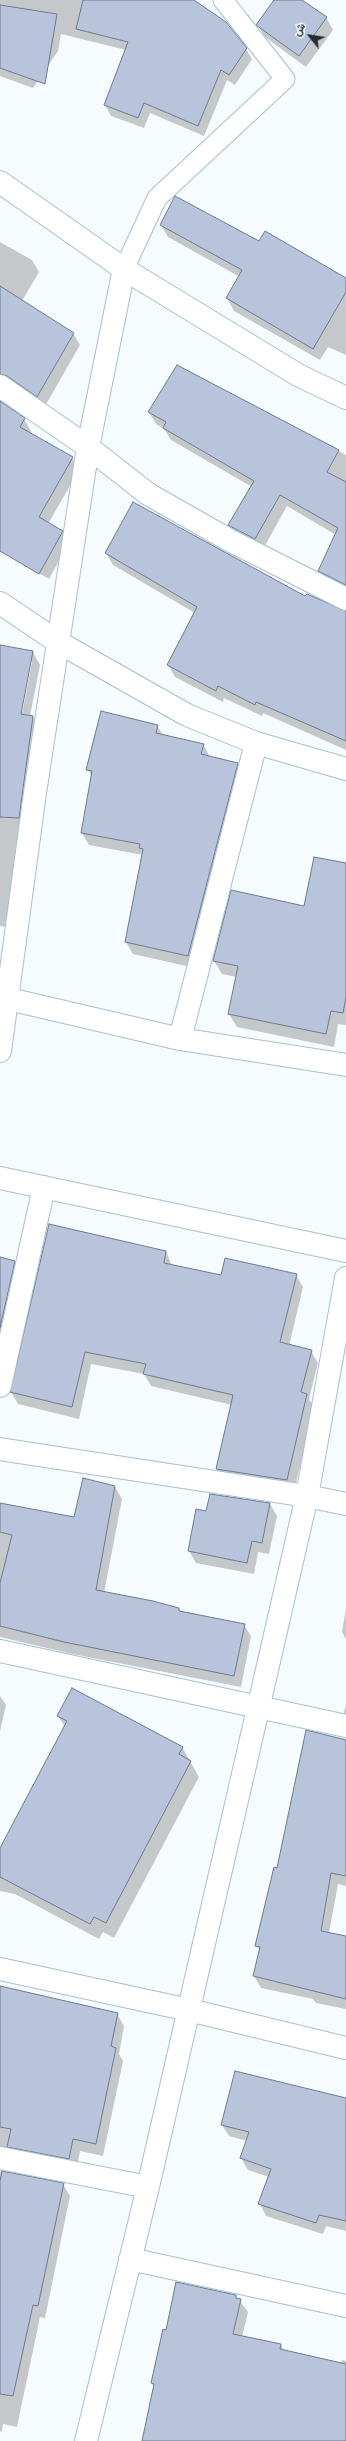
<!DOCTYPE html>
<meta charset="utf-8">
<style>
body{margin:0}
#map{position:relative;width:346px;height:2441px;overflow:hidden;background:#f6fbfe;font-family:Overpass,Vazirmatn,sans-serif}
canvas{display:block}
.north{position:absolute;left:290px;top:16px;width:40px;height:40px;-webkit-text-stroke:3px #f6fbfe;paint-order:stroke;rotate:300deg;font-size:11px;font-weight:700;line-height:16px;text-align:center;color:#232c32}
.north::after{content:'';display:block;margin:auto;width:14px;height:18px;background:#232c32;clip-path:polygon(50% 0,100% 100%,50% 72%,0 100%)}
</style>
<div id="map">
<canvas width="346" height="2441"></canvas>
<div class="north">ش</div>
</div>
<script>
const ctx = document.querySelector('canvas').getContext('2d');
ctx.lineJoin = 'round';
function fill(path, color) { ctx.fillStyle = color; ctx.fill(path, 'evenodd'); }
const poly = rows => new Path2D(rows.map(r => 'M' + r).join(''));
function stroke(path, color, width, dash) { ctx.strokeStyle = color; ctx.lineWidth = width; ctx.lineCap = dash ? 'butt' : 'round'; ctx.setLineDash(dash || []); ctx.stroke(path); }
fill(poly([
 [0,0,192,0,246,49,252,59,235,85,227,80,204,136,150,113,144,128,111,116,105,105,126,50,61,34,58,51,33,88,0,76],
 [275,0,301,0,326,17,333,30,306,67,265,37,258,25],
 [161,225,260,242,346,279,346,355,328,347,320,360,234,311,227,298,240,277,168,237],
 [0,242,32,260,39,272,22,301,73,333,80,345,44,408,0,388],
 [178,366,346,455,346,593,326,583,319,571,336,535,287,506,262,551,237,537,229,525,252,487,171,440,164,429,156,424,149,412],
 [0,402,24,419,31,431,29,434,72,458,79,470,48,524,62,531,69,543,49,579,0,551],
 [106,553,306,597,346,612,346,750,263,713,262,716,224,698,223,702,175,677,168,665,195,613,113,565],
 [0,646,33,652,40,665,30,716,33,717,40,729,12,928,0,926],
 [30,662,32,662,21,719,19,719],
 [157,726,163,735,203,744,210,757,237,764,244,776,195,968,133,954,126,942,143,855,89,845,82,833,92,777,88,769],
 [346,864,346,1025,338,1024,334,1047,237,1027,229,1014,237,977,222,974,214,961,304,907],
 [166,1251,172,1266,222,1277,296,1275,303,1287,289,1346,311,1351,318,1363,309,1399,314,1407,294,1492,224,1481,217,1469,232,1405,151,1386,144,1374,91,1364,79,1419,18,1404,11,1392],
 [0,1258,14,1261,21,1273,0,1372],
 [115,1487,122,1499,104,1593,244,1625,251,1636,241,1687,72,1654,0,1637,0,1504,75,1518],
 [211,1495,270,1504,277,1516,269,1554,258,1552,254,1574,196,1563,189,1551,197,1510,206,1512],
 [346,1609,346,1639,342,1632],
 [0,1696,6,1705,0,1731],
 [346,1705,346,1716,344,1712],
 [58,1716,182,1747,199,1777,114,1938,103,1932,99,1939,15,1894,0,1891,0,1850,65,1727],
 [307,1732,346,1739,346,1886,338,1884,329,1933,346,1937,346,2009,316,2003,313,1999,261,1988,254,1976,260,1952,257,1946,278,1869],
 [0,1987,117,2014,124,2026,119,2054,123,2061,103,2156,80,2151,76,2171,0,2161],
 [346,2101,346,2231,326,2226,323,2234,266,2216,260,2204,269,2177,248,2170,241,2158,247,2141,229,2136,222,2125],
 [0,2172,63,2184,70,2196,45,2318,40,2317,17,2427,3,2424,2,2432,0,2431],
 [236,2296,248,2312,242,2337,281,2345,284,2351,341,2364,342,2360,346,2361,346,2441,143,2441,154,2388,152,2383,167,2331]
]), '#0003');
const building = poly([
 [83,0,194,0,226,22,247,48,229,75,221,70,198,126,144,103,138,118,104,105,128,42,76,29,83,0],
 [274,0,302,0,327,17,299,56,256,25,274,0],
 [0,5,57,14,45,84,0,68,0,5],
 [175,196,259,241,265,231,346,278,346,292,313,349,226,298,242,270,160,225,175,196],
 [0,286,74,333,37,397,7,376,0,374,0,286],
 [177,365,339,450,327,472,346,482,346,585,318,571,338,528,280,495,255,539,228,525,254,481,163,428,166,422,148,412,177,365],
 [0,401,25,418,20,427,73,457,39,517,63,531,39,574,0,551,0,401],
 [133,502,305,596,307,594,346,611,346,741,256,702,255,705,218,686,216,691,167,665,197,607,105,553,133,502],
 [0,645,33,651,21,714,33,716,19,818,0,817,0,645],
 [101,711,158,725,156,733,204,744,201,754,238,763,188,956,125,942,143,849,139,848,140,844,81,833,92,771,86,770,101,711],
 [314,857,346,863,346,997,343,1013,331,1011,326,1034,228,1014,238,966,213,961,231,890,304,906,314,857],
 [49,1224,166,1251,164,1263,221,1275,225,1258,297,1274,280,1342,312,1350,301,1392,307,1394,287,1480,216,1469,233,1395,143,1374,146,1364,85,1352,72,1407,10,1392,49,1224],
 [0,1257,15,1261,0,1328,0,1257],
 [83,1478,115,1486,96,1590,153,1601,179,1608,179,1611,245,1624,234,1676,64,1642,0,1626,0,1583,12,1535,0,1532,0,1503,74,1517,83,1478],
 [210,1494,270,1503,262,1543,252,1541,247,1563,188,1551,196,1509,206,1511,210,1494],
 [72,1688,183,1747,179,1754,191,1761,106,1923,94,1917,90,1924,0,1877,0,1848,67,1721,57,1716,72,1688],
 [306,1730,346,1740,346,1876,331,1873,321,1931,346,1936,346,1999,253,1976,260,1947,255,1946,274,1867,277,1868,306,1730],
 [0,1986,118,2013,111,2046,116,2048,96,2144,73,2139,69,2159,7,2147,11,2129,0,2127,0,1986],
 [235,2071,346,2098,346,2221,319,2215,316,2223,258,2204,271,2169,240,2158,249,2132,221,2125,235,2071],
 [2,2171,64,2183,38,2306,33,2305,13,2396,0,2394,0,2181,2,2171],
 [176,2282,236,2295,236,2298,241,2299,233,2334,281,2344,280,2349,346,2364,346,2441,142,2441,154,2384,151,2383,163,2329,166,2330,176,2282]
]);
fill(building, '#b8c4db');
stroke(building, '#6f7a8f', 1);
const lane = poly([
 [124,269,157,198,285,79,223,0]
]);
const street = poly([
 [0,182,124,269,298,375,346,398],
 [0,386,88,447,148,494,229,540,346,599],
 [0,603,58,642,187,715,256,743,346,769],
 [0,997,180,1039,346,1065],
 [180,1039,256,743],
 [0,1051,35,793,88,447,124,269],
 [0,1178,346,1251],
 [0,1386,44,1187],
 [0,1449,307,1496,346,1504],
 [0,1651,346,1726],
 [0,1969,189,2010,346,2048],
 [0,2158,148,2187],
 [130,2259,346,2306],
 [86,2441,148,2187,307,1496,346,1278]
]);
stroke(lane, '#a7bfcf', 21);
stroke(street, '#a7bfcf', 24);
stroke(lane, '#fff', 19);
stroke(street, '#fff', 22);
</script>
